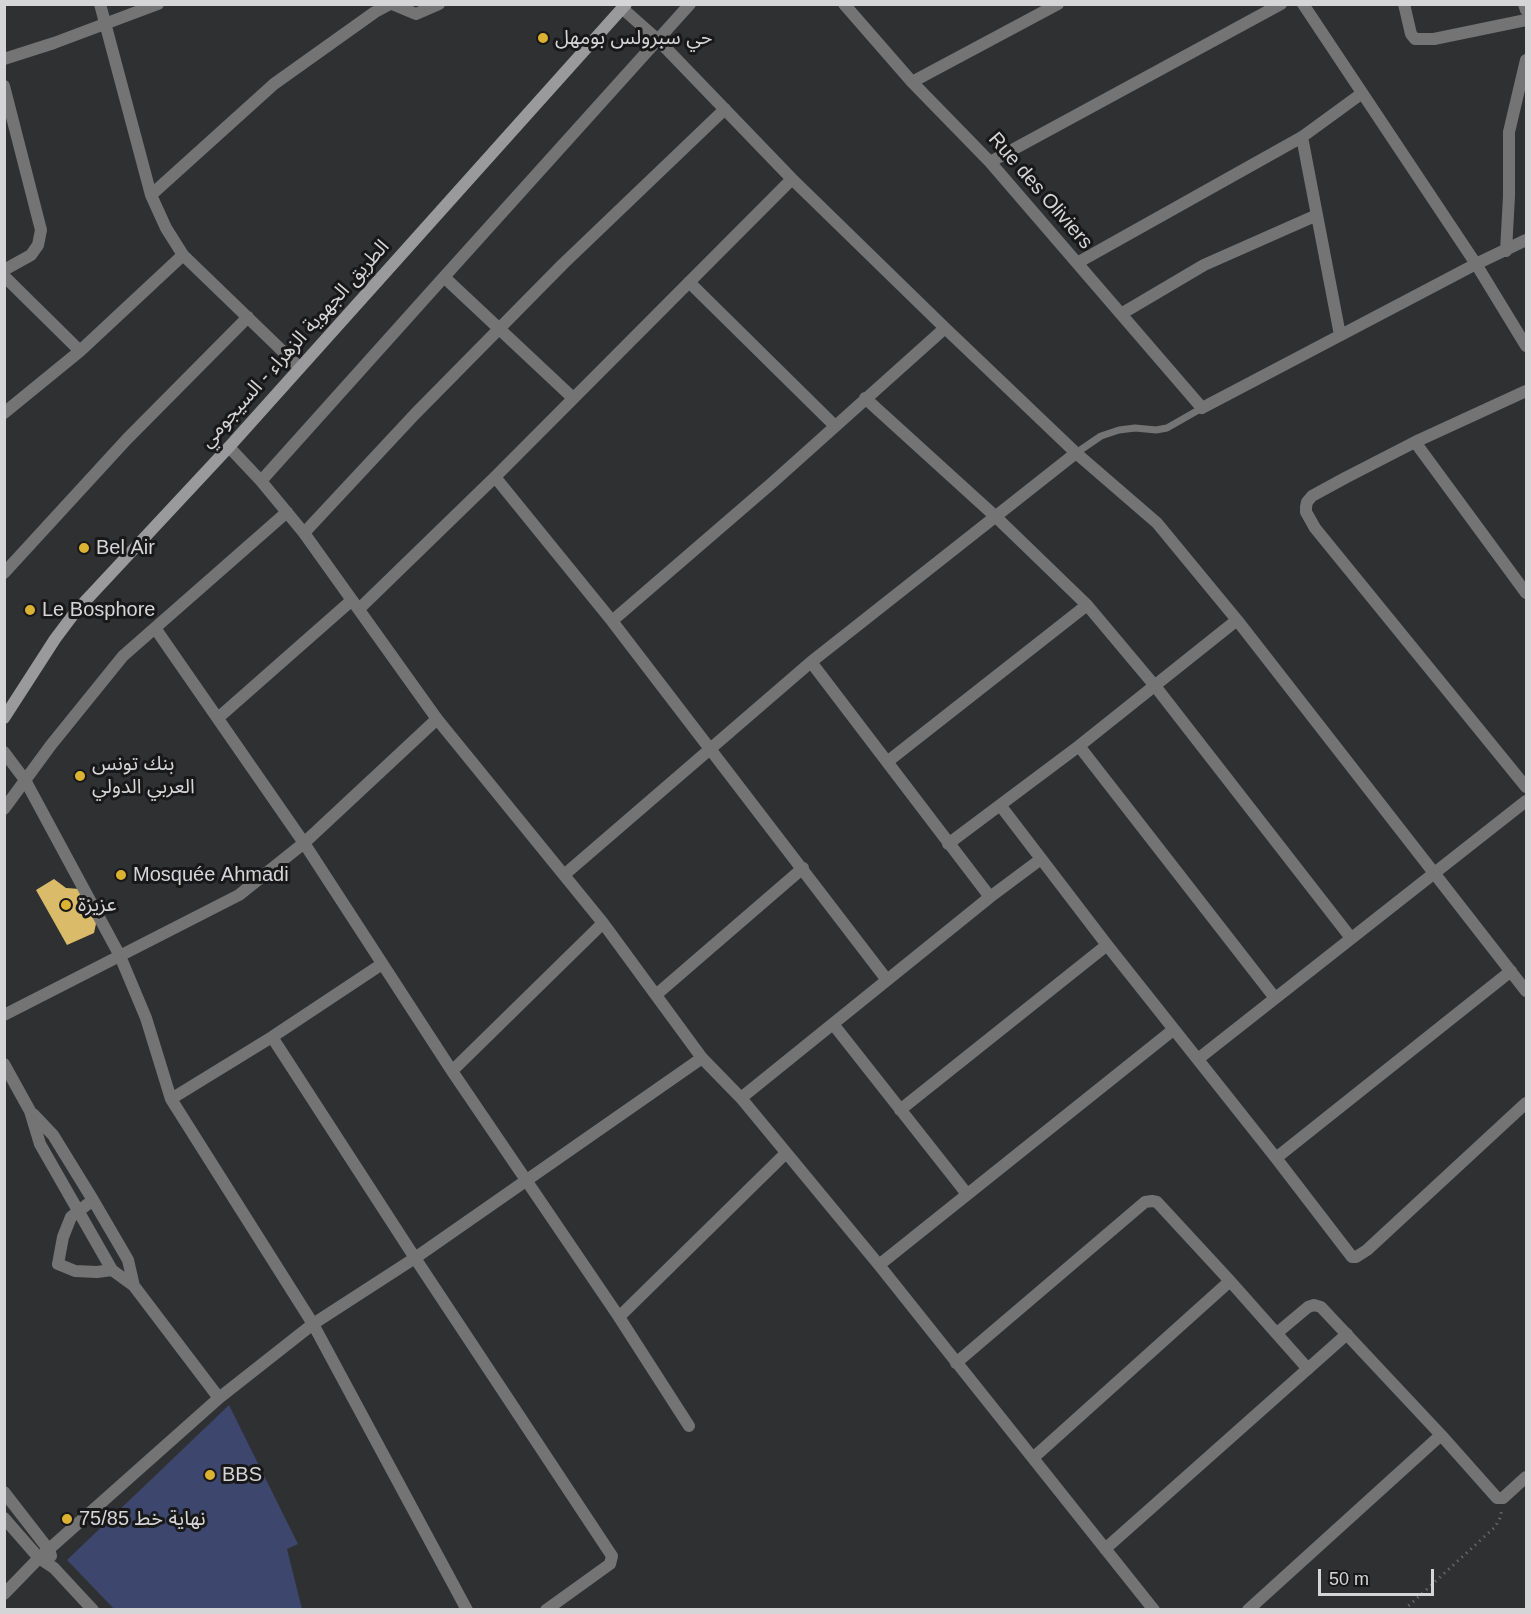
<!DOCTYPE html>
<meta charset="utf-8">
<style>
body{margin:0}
#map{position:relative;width:1531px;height:1614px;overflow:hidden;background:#2f3032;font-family:Helvetica,sans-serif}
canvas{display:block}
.frame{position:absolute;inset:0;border:6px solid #d5d5d7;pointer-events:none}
.scale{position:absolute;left:1318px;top:1569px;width:116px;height:27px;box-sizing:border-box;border:3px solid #d5d5d7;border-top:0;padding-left:8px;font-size:18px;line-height:21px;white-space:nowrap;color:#d5d5d7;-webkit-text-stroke:4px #181819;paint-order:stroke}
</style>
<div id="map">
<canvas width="1531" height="1614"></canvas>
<div class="frame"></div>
<div class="scale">50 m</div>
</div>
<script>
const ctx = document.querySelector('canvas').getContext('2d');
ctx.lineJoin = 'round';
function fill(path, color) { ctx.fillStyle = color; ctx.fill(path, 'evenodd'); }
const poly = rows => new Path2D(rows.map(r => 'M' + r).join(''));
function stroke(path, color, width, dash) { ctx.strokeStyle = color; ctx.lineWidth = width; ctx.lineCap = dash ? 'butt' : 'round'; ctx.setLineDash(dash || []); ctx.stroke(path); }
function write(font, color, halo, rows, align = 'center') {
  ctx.font = font + ' Helvetica,"Noto Sans Arabic",sans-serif'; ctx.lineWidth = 6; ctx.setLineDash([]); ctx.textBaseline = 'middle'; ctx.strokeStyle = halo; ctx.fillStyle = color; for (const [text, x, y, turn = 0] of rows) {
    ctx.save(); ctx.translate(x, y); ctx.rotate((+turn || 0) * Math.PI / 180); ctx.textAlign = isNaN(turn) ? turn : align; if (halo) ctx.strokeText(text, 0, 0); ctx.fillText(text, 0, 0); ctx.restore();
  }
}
fill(poly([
 [229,1405,298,1544,287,1549,302,1609,114,1609,67,1560]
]), '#3d466c');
fill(poly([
 [54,879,66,888,80,889,97,919,94,933,67,945,36,890]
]), '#dabb69');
stroke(poly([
 [1404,1610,1495,1527,1500,1518,1502,1509]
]), '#646567', 3, [1.5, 4.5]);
stroke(poly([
 [1076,453,1101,436,1119,430,1135,428,1156,430,1167,428,1202,408]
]), '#747475', 7);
stroke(poly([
 [100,4,151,195,166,228,183,255,299,367],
 [392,4,416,14,439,4],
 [844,4,912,82,990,162,1202,408,1476,264,1526,240],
 [1303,4,1476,264,1526,346],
 [1404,4,1411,34,1415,39,1434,39,1526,20],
 [1524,4,1526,10],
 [623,9,658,40,792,179,945,328,1076,453,1157,523,1237,620,1526,991],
 [4,59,54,43,158,4],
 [912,82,1058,4],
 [4,86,41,230,38,245,31,255,4,270],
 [1302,137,1340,335],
 [990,162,1281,4],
 [151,195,274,84,375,12,390,4],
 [1506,251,1509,196,1509,132,1526,60],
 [1077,263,1302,137,1361,94],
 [4,276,80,351],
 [689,282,835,426],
 [1121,314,1204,265,1317,215],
 [1526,391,1415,442,1345,478,1312,496,1307,502,1306,507,1306,512,1315,528,1526,787],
 [573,398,444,277,690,4],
 [865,398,996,517,1087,605,887,762],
 [4,413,80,351,183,255],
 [1415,442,1526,593],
 [229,447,261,481,304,533,437,719,603,923,702,1058,741,1098,879,1265,1154,1610],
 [495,477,612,621,887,980],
 [261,481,444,277],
 [304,533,415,414,563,264,725,109],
 [4,573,127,439,248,317],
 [1087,605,1155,686,1351,938],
 [359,609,495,477,792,179],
 [612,621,772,483,945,328],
 [155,628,304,843,452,1071,619,1317,786,1153],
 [811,662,990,897],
 [218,718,352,600],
 [1079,746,1275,998],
 [4,752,25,780,120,956,146,1018,171,1099,313,1324,467,1610],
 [1000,805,1107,945,1276,1158,1352,1257,1356,1257,1367,1250,1526,1103],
 [4,809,51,745,123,656,287,512],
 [948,844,1079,746,1237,620],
 [564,875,811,662,1076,453],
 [657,994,803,868],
 [4,1015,239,895,304,843,437,719],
 [833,1024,967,1194],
 [272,1037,415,1258,612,1556,610,1564,546,1610],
 [1198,1059,1526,801],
 [4,1064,30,1111,40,1144,112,1270,134,1286,219,1398],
 [452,1071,603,923],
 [741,1098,990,897,1041,859],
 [171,1099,272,1037,382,964],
 [900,1110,1107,945],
 [33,1114,53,1135,93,1200,128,1260,134,1286],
 [1276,1158,1511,971],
 [93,1200,71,1217,63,1237,58,1264,75,1271,97,1272,112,1270],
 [879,1265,1173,1030],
 [619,1317,689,1426],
 [1277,1333,1308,1307,1314,1305,1321,1307,1441,1435],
 [956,1363,1145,1202,1152,1201,1157,1202,1230,1281,1308,1369],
 [1033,1458,1230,1281],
 [4,1492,49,1550,51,1556],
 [4,1518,39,1558,54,1568,93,1610],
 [1105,1549,1347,1334],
 [4,1594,39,1558,219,1398,313,1324,415,1258,702,1058],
 [1248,1610,1441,1435,1497,1498,1503,1498,1526,1477]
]), '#747475', 12);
stroke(poly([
 [4,718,55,639,76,611,229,447,626,4]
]), '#9a9a9c', 12);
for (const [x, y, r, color] of [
 [543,38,6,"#dcb233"],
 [84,548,6,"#dcb233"],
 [30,610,6,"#dcb233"],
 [80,776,6,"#dcb233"],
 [121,875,6,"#dcb233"],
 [66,905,6,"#dcb233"],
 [210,1475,6,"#dcb233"],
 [67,1519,6,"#dcb233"]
]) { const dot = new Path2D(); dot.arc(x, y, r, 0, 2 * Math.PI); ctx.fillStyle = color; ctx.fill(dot); stroke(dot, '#181819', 2); }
write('20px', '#d5d5d7', '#181819', [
 ["حي سبرولس بومهل",555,38],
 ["Bel Air",96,548],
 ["Le Bosphore",42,610],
 ["بنك تونس",92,764],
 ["العربي الدولي",92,787],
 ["Mosquée Ahmadi",133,875],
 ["عزيزة",78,905],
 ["BBS",222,1475],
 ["نهاية خط 75/85",79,1519]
], 'left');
write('20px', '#d5d5d7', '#181819', [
 ["Rue des Oliviers",1040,191,49],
 ["الطريق الجهوية الزهراء - السيجومي",295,344,-48]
]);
</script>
